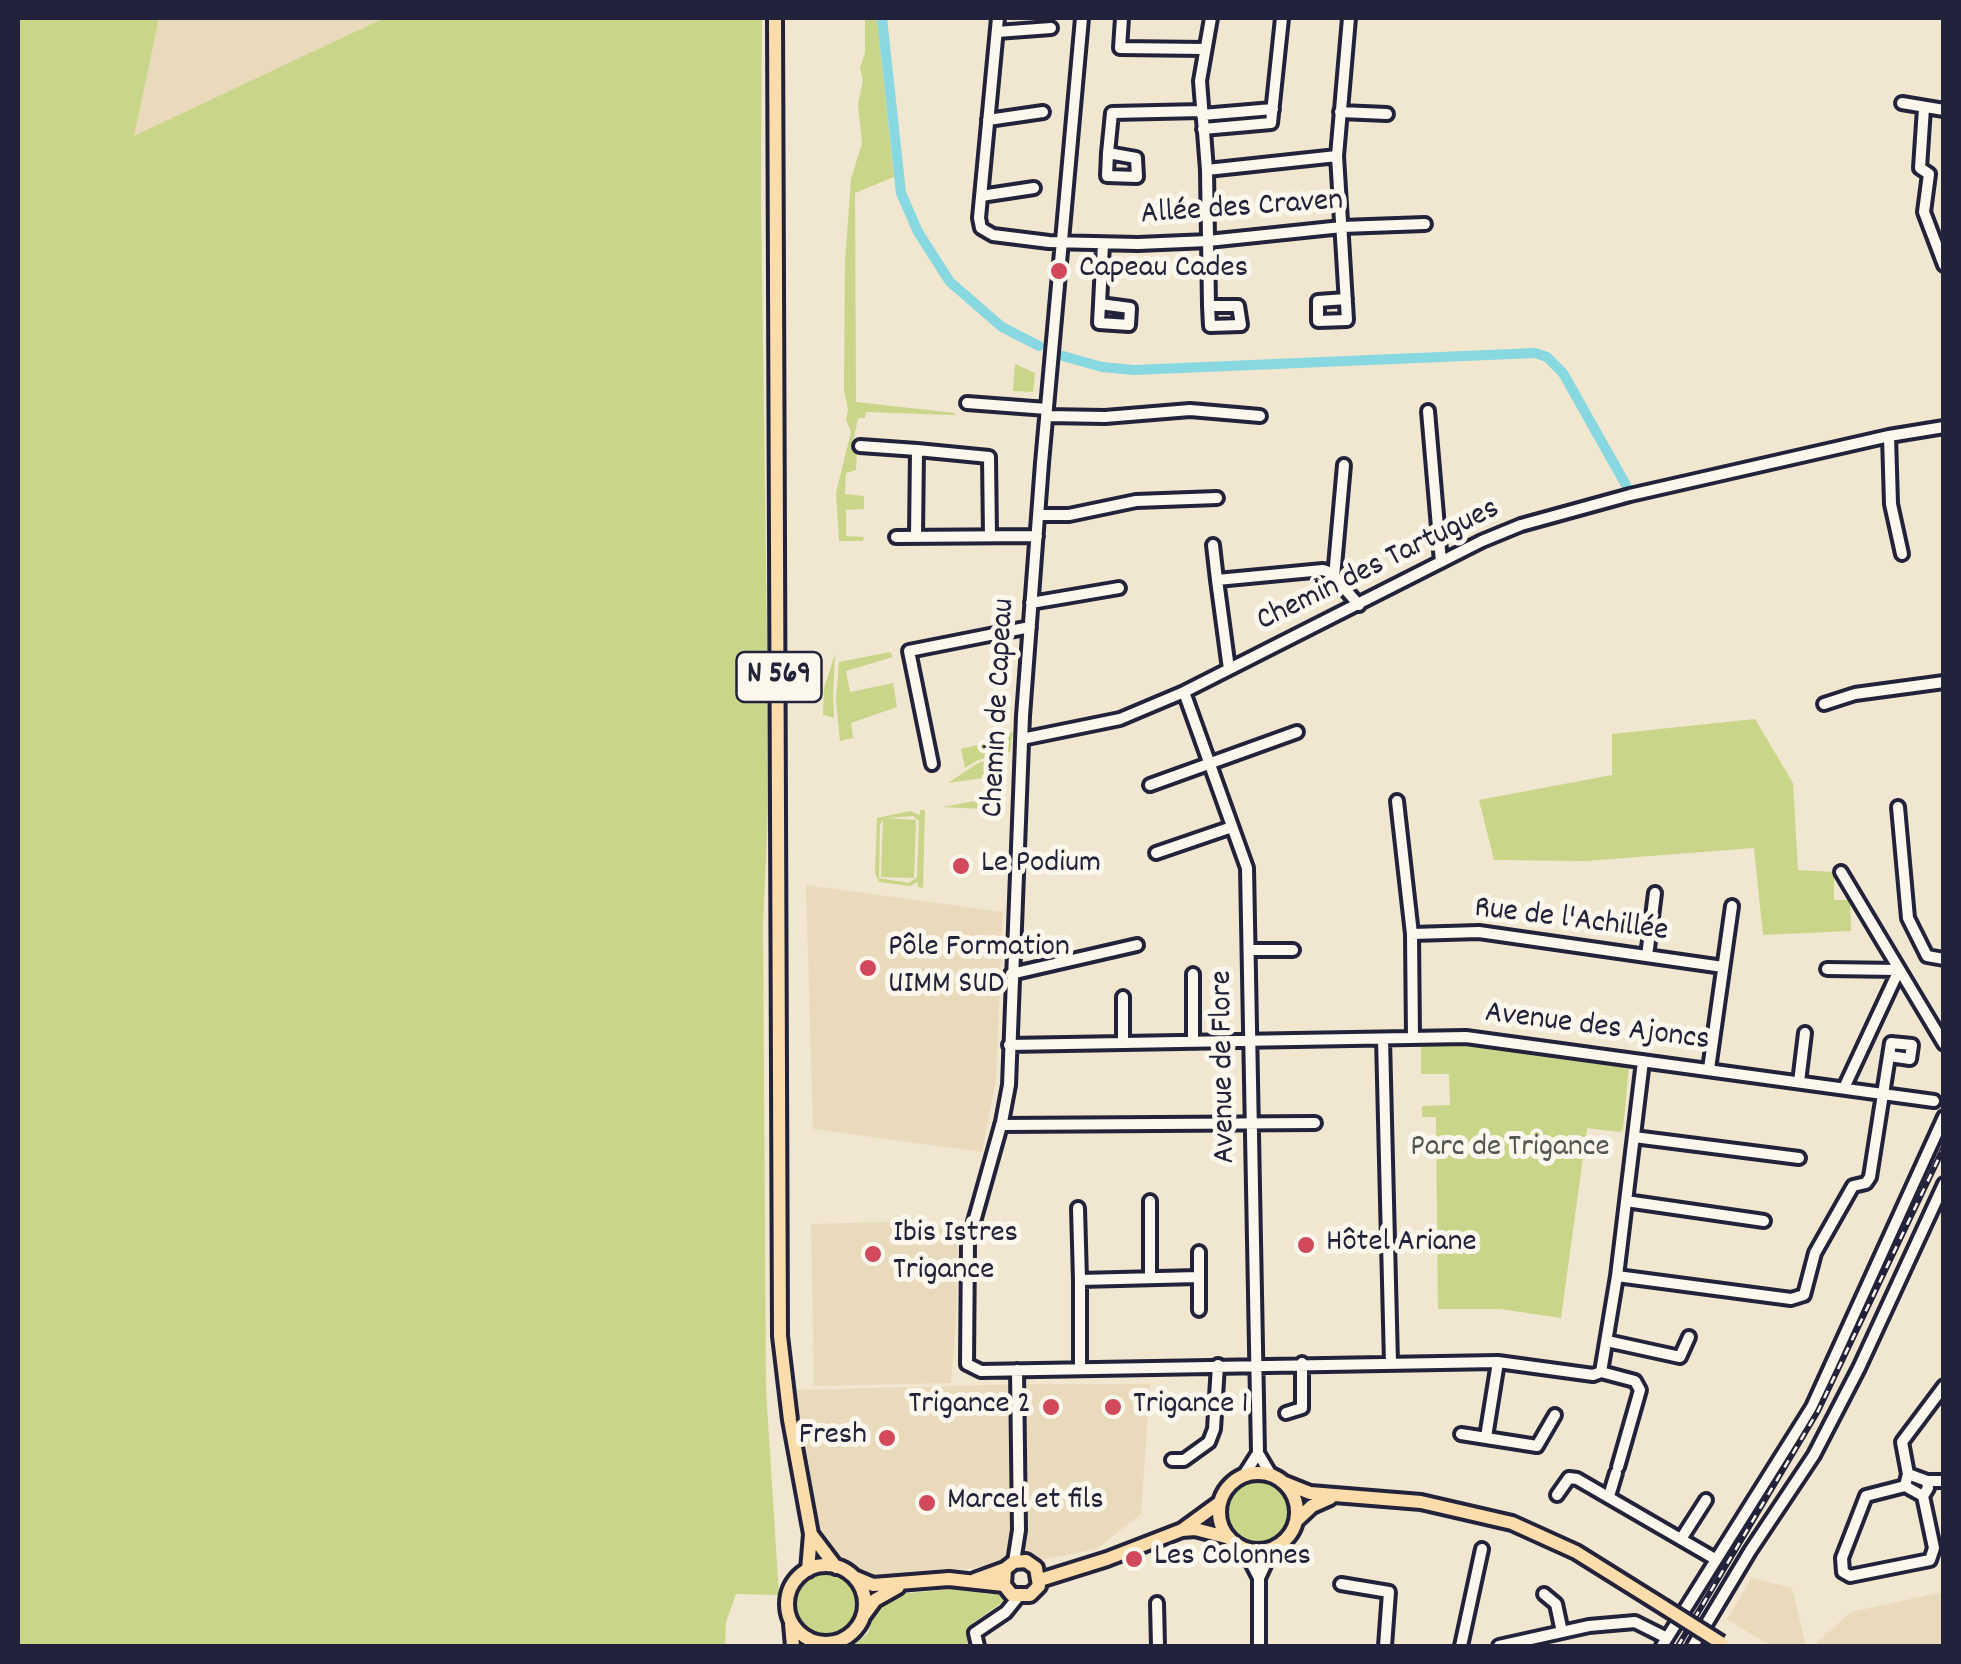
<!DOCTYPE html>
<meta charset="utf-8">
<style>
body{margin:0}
#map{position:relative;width:1961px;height:1664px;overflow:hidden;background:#f1e6d0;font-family:Dekko,sans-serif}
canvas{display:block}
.frame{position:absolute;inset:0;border:20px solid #22223b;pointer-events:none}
</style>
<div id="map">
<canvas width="1961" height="1664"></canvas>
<div class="frame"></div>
</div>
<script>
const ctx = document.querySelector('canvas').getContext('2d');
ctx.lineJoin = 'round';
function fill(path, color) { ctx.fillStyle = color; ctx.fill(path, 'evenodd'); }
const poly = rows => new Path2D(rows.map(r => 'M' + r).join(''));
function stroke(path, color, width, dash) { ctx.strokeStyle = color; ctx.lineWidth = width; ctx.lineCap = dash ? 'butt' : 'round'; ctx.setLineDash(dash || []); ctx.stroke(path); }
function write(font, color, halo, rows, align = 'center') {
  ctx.font = font + ' Dekko,sans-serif'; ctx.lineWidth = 10; ctx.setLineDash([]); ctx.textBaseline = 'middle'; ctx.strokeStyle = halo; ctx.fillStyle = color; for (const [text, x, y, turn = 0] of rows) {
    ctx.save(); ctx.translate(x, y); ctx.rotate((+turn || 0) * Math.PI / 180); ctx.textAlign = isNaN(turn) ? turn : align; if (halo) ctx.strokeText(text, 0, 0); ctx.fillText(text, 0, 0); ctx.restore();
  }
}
fill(poly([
 [159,18,384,18,133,137],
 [806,885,1003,912,996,1079,982,1152,813,1129],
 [916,1221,958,1232,956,1321,951,1383,814,1386,811,1224],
 [1027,1384,1150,1384,1141,1514,1096,1549,1036,1561,893,1577,866,1576,835,1554,820,1536,793,1390],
 [1752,1578,1792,1588,1806,1646,1770,1646,1727,1619],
 [1943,1592,1943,1646,1813,1646,1851,1612]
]), '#eadabc');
fill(poly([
 [18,18,159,18,134,136,384,18,762,18,761,192,769,788,763,926,766,1390,779,1595,736,1594,726,1622,725,1646,18,1646],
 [865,18,877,18,894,177,855,193,856,402,955,413,955,415,866,412,865,418,858,418,852,447,857,452,856,470,846,473,845,494,864,496,864,509,846,510,846,536,864,537,863,541,839,541,836,493,851,432,846,419,848,410,844,389,845,261,851,179,862,143,858,104,863,80,860,68,865,53],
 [1015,364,1035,373,1033,392,1013,391],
 [890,652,893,657,846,671,850,692,893,683,897,707,851,723,853,738,840,741,836,700,839,662],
 [835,654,833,694,834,718,823,715,824,688],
 [1755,719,1793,783,1798,870,1834,872,1834,900,1850,900,1851,931,1763,935,1754,848,1586,861,1494,860,1479,800,1612,775,1612,734],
 [1013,732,1010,752,978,760,965,768,961,749,1002,739,1002,735],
 [1005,756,1003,775,948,783,978,763],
 [1002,790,1001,810,943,807,997,797,995,791],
 [920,810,925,810,923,888,918,887,918,882,910,886,879,882,875,873,877,818,910,811,920,815],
 [913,816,919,821,917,877,909,883,879,878,880,825,883,819,881,877,914,878,916,820,887,818],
 [1462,1044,1629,1066,1623,1129,1620,1132,1587,1128,1561,1318,1500,1309,1438,1309,1436,1117,1422,1117,1422,1106,1450,1105,1449,1074,1421,1074,1421,1045],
 '1226 1512a33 33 0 1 1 66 0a33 33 0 1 1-66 0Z',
 '795 1604a31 31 0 1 1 62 0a31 31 0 1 1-62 0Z',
 [985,1586,1000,1589,1003,1602,974,1622,969,1632,969,1646,853,1646,868,1633,874,1613,883,1603,899,1594]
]), '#c9d589');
stroke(poly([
 [882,18,901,193,918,232,950,282,1002,327,1039,346],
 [1063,356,1102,367,1134,370,1535,353,1547,357,1563,373,1626,485]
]), '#87d8e0', 10);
const minor = poly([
 [998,18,979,218,981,228,993,235,1049,242,1138,244,1208,241,1342,227,1425,224],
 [1082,18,1042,463,1023,716,1009,1085,1002,1122,968,1243,967,1364,981,1371,1498,1362,1593,1375,1601,1372,1635,1381,1640,1390,1618,1467],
 [1122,18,1120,48,1205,49],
 [997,32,1051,28],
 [1902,103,1944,110],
 [1924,108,1920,168,1929,174,1924,212,1944,265],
 [1340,112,1387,114],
 [1202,115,1273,109],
 [988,120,1043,112],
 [1203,129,1271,123,1282,18],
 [1108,153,1136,158,1137,177,1107,176,1108,153,1112,113,1202,111],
 [1207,170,1337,156],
 [981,196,1034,188],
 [1346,299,1318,301,1318,321,1347,320,1337,156,1349,18],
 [1100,304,1130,308,1129,325,1099,323,1100,304,1103,244],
 [1209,306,1238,306,1241,325,1210,326,1209,306,1207,170,1200,81,1211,18],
 [967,403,1047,409],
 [1428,411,1441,562],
 [1046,416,1105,417,1190,410,1260,416],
 [1889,436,1891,504,1902,554],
 [860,446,917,450],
 [1039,515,1069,515,1136,501,1217,498],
 [896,537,1037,536],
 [916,537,917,450,989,457,990,536],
 [1213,545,1217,580],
 [1334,577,1344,465],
 [1031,603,1119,588],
 [1229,669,1217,580,1323,570,1331,573,1359,605],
 [1184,692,1247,868,1258,1453,1271,1475],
 [1824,704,1855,694,1944,682],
 [1022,739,1120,719,1184,692,1482,541,1521,525,1630,495,1889,436,1944,427],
 [932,764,909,651,1030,627],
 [1150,785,1297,732],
 [1397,801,1412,934,1413,1038],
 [1898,807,1908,918,1927,956,1944,959],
 [1156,853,1232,827],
 [1841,872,1944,1044],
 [1412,934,1479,932,1723,967],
 [1249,950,1293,950],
 [1647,956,1655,893],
 [1827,969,1899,970],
 [1011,974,1137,945],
 [1193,974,1193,1042],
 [1383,1039,1391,1363],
 [1123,1043,1123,997],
 [1009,1045,1466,1037,1934,1101],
 [1709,1069,1732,906],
 [1799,1082,1805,1033],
 [1844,1088,1899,970],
 [1001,1125,1315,1123],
 [1634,1137,1799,1158],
 [1150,1201,1150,1277],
 [1626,1201,1764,1221],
 [1078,1208,1080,1280],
 [1617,1276,1791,1299,1804,1295,1815,1253,1853,1186,1866,1183,1870,1177,1891,1043,1912,1045,1910,1059,1889,1056],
 [1199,1310,1199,1252],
 [1607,1341,1680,1357,1689,1337],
 [1080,1368,1080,1280,1198,1277],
 [1601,1372,1617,1276,1643,1061],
 [1286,1413,1302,1408,1302,1363],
 [1461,1434,1537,1446,1555,1415],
 [1486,1437,1498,1362],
 [1172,1460,1184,1460,1209,1442,1214,1429,1218,1365],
 [1908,1474,1902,1442,1944,1386],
 [1908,1474,1927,1481,1928,1488,1923,1496,1905,1486,1908,1474],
 [1244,1475,1258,1453],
 [1927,1481,1944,1481],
 [1905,1486,1866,1496,1842,1558,1843,1572,1850,1576,1930,1560,1934,1548,1923,1496],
 [1557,1495,1569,1478,1577,1479,1715,1559],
 [1609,1496,1616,1473],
 [1681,1539,1706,1500],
 [1244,1549,1259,1578,1273,1548],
 [1014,1562,1019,1530,1017,1370],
 [1341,1584,1389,1592,1385,1646],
 [1544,1594,1556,1604,1562,1632],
 [1157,1603,1158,1646],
 [978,1646,975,1633,1006,1612,1018,1597],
 [1259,1646,1259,1578],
 [1461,1646,1482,1549],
 [1499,1646,1589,1626,1635,1622,1667,1638],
 [1662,1646,1812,1407,1944,1117],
 [1693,1646,1750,1551,1814,1455,1859,1368,1944,1184]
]);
const major = poly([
 [775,18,780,1336,790,1420,811,1534,808,1570],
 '1219 1512a39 39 0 1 1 78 0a39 39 0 1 1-78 0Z',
 [1285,1483,1310,1493,1421,1502,1512,1523,1576,1552,1664,1607],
 [1296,1521,1312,1506,1330,1498],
 [1182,1530,1195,1529,1226,1537],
 [811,1534,836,1567],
 '787 1604a39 39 0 1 1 78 0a39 39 0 1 1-78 0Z',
 [854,1577,873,1585,949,1579,1004,1585],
 [975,1580,1005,1569,1014,1562,1026,1561,1036,1568,1039,1586,1030,1595,1012,1595,1004,1585,1005,1569],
 [1040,1580,1107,1559,1182,1530,1219,1503],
 [864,1615,875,1600,898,1587],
 [791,1624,793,1646]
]);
stroke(minor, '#22223b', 18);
stroke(major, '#22223b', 20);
stroke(minor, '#fbf7ec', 10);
stroke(major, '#fcdcab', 12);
const rail = poly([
 [1678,1646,1818,1411,1944,1147]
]);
stroke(rail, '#22223b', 6);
stroke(rail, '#fbf7ec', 2.5, [8]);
const majorBridge = poly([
 [1664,1607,1721,1643]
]);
stroke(majorBridge, '#22223b', 20, []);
stroke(majorBridge, '#fcdcab', 12);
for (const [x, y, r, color] of [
 [1059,271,10,"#d1495b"],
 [961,866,10,"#d1495b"],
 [868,968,10,"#d1495b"],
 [1306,1245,10,"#d1495b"],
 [873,1254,10,"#d1495b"],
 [1051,1407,10,"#d1495b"],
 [1113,1407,10,"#d1495b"],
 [887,1438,10,"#d1495b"],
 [927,1503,10,"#d1495b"],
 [1134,1559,10,"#d1495b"]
]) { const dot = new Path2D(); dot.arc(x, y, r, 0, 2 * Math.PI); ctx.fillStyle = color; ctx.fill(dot); stroke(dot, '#fbf7ec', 4); }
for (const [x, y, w] of [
 [779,677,85]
]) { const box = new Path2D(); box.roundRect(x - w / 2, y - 25, w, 50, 8); ctx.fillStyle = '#fbf7ec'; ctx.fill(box); stroke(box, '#22223b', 2.5); }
write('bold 30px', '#22223b', null, [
 ["N 569",779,677]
]);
write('32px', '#22223b', '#fbf7ec', [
 ["Allée des Craven",1242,210,-4],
 ["Chemin des Tartugues",1379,567,-26],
 ["Chemin de Capeau",1001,708,-87],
 ["Rue de l'Achillée",1571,922,7],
 ["Avenue des Ajoncs",1597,1029,7],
 ["Avenue de Flore",1226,1067,-91]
]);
write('32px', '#22223b', '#fbf7ec', [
 ["Capeau Cades",1079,271],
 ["Le Podium",981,866],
 ["Pôle Formation",888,950],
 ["UIMM SUD",888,987],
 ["Ibis Istres",893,1236],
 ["Trigance",893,1273],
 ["Hôtel Ariane",1326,1245],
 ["Trigance 2",1031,1407,"right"],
 ["Trigance 1",1133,1407],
 ["Fresh",867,1438,"right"],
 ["Marcel et fils",947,1503],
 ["Les Colonnes",1154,1559]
], 'left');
write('32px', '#545852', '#fbf7ec', [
 ["Parc de Trigance",1510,1150]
]);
</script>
